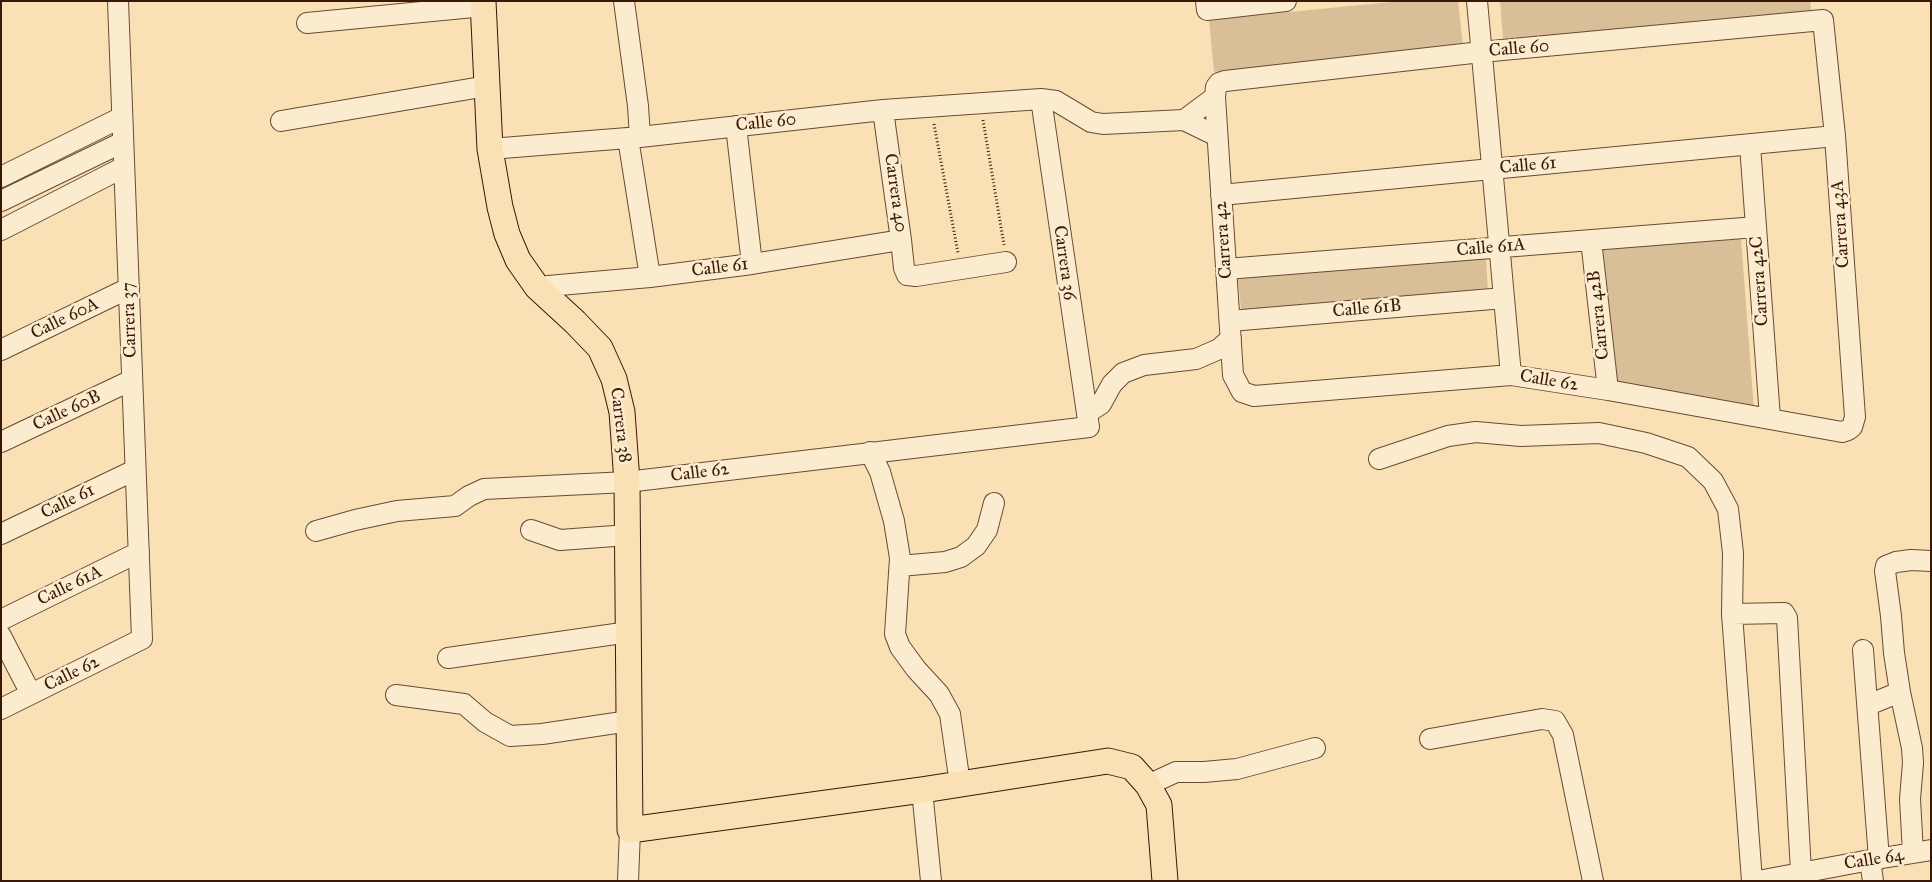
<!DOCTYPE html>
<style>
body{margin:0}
#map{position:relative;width:1932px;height:882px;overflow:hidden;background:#fae1b5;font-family:"IM FELL Great Primer",serif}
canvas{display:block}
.frame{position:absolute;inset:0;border:2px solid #391808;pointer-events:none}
</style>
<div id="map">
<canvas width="1932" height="882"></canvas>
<div class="frame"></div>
</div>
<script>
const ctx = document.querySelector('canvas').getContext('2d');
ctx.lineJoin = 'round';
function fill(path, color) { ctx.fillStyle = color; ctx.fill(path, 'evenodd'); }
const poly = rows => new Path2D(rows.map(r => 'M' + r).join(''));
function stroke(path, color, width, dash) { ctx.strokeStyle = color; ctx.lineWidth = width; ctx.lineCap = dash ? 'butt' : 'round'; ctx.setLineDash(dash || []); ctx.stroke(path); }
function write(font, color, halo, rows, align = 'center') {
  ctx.font = font + ' "IM FELL Great Primer",serif'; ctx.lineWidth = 5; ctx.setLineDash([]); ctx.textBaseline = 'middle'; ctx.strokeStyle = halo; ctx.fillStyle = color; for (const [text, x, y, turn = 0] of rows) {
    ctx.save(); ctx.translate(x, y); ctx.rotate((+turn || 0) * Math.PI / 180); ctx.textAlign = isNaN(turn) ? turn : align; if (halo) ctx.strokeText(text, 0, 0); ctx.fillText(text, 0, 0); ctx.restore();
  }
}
fill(poly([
 [1401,1,1458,1,1463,45,1214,72,1209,20],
 [1500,1,1810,1,1812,14,1503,39],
 [1741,238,1754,410,1615,384,1602,250],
 [1486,258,1488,290,1241,310,1238,278]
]), '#d9bf98');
const minor = poly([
 [624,1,638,106,640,137],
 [1206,1,1207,10,1286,1],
 [1477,1,1511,375],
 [1823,20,1835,136,1855,417,1852,427,1848,430,1842,432,1608,390,1511,375,1254,396,1242,392,1233,375,1215,97,1216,87,1219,83,1225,81,1481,52,1823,20],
 [307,23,484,6],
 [883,110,901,240,904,268,907,275,916,276,1006,262],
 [1184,120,1215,97],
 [281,121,487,86],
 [736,126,752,264],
 [628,138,650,277],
 [1750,145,1770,418],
 [490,149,640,137,883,110,1041,99,1056,101,1091,122,1103,124,1184,120,1217,136],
 [1,177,122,117],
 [1221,195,1835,136],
 [1,201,123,142],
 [1,230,124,167],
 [1591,240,1608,390],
 [1226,269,1756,227],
 [537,287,650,277,752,264,901,240],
 [1230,321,1504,298],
 [1,350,129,288],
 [1087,413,1101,404,1112,384,1123,373,1144,365,1196,359,1219,349,1231,338],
 [1,442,132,380],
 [870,452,880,472,894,521,900,558,895,634,900,647,916,669,939,694,950,714,960,784],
 [1379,459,1448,436,1476,432,1521,436,1599,433,1646,443,1688,457,1713,481,1728,509,1733,553,1732,614,1752,881],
 [531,530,560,540,628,535],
 [316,531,355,520,397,511,455,506,469,496,484,489,627,482,1089,427,1041,99],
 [1,534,135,470],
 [900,566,945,562,961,557,976,546,987,530,994,503],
 [1732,614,1784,613,1787,618,1801,872],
 [1,620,139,552],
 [1,636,31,694],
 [1863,650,1879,859],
 [448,658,629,632],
 [1900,692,1894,653,1891,616,1885,571,1886,566,1896,562,1911,560,1931,561],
 [396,695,464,704,485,722,510,736,542,734,629,721],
 [1868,705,1900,692,1912,748,1913,763,1910,799,1913,853],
 [1,709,142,639,118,1],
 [1430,739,1542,719,1555,721,1563,735,1593,881],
 [1148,785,1176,772,1204,772,1237,769,1315,748],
 [922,790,931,881],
 [1870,860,1873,881],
 [628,881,630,830],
 [1758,881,1870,860,1931,850]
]);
const major = poly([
 [483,1,490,149,500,207,507,234,518,260,537,287,575,322,600,348,614,379,622,412,627,482,630,830,922,790,1108,761,1132,767,1148,785,1159,805,1165,881]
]);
stroke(minor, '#694a33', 22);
stroke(major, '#391808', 27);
stroke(poly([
 [983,120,1004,245],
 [934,124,958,253]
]), '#391808', 3, [1, 2.5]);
stroke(minor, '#fceccf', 20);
stroke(major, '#fae1b5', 25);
write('18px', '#391808', '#fceccf', [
 ["Calle 60",1519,49,-5],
 ["Calle 60",766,123,-6],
 ["Calle 61",1528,166,-5],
 ["Carrera 40",895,193,82],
 ["Carrera 43A",1841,224,-94],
 ["Carrera 42",1224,240,-94],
 ["Calle 61A",1491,248,-5],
 ["Carrera 36",1064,263,82],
 ["Calle 61",720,268,-7],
 ["Carrera 42C",1760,281,-94],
 ["Calle 61B",1367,309,-5],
 ["Carrera 42B",1599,315,-96],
 ["Calle 60A",65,319,-26],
 ["Carrera 37",130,320,-92],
 ["Calle 62",1549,381,9],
 ["Calle 60B",67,411,-25],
 ["Carrera 38",620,425,83],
 ["Calle 62",700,473,-7],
 ["Calle 61",68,502,-26],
 ["Calle 61A",70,586,-26],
 ["Calle 62",72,674,-26],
 ["Calle 64",1874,860,-9]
]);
</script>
